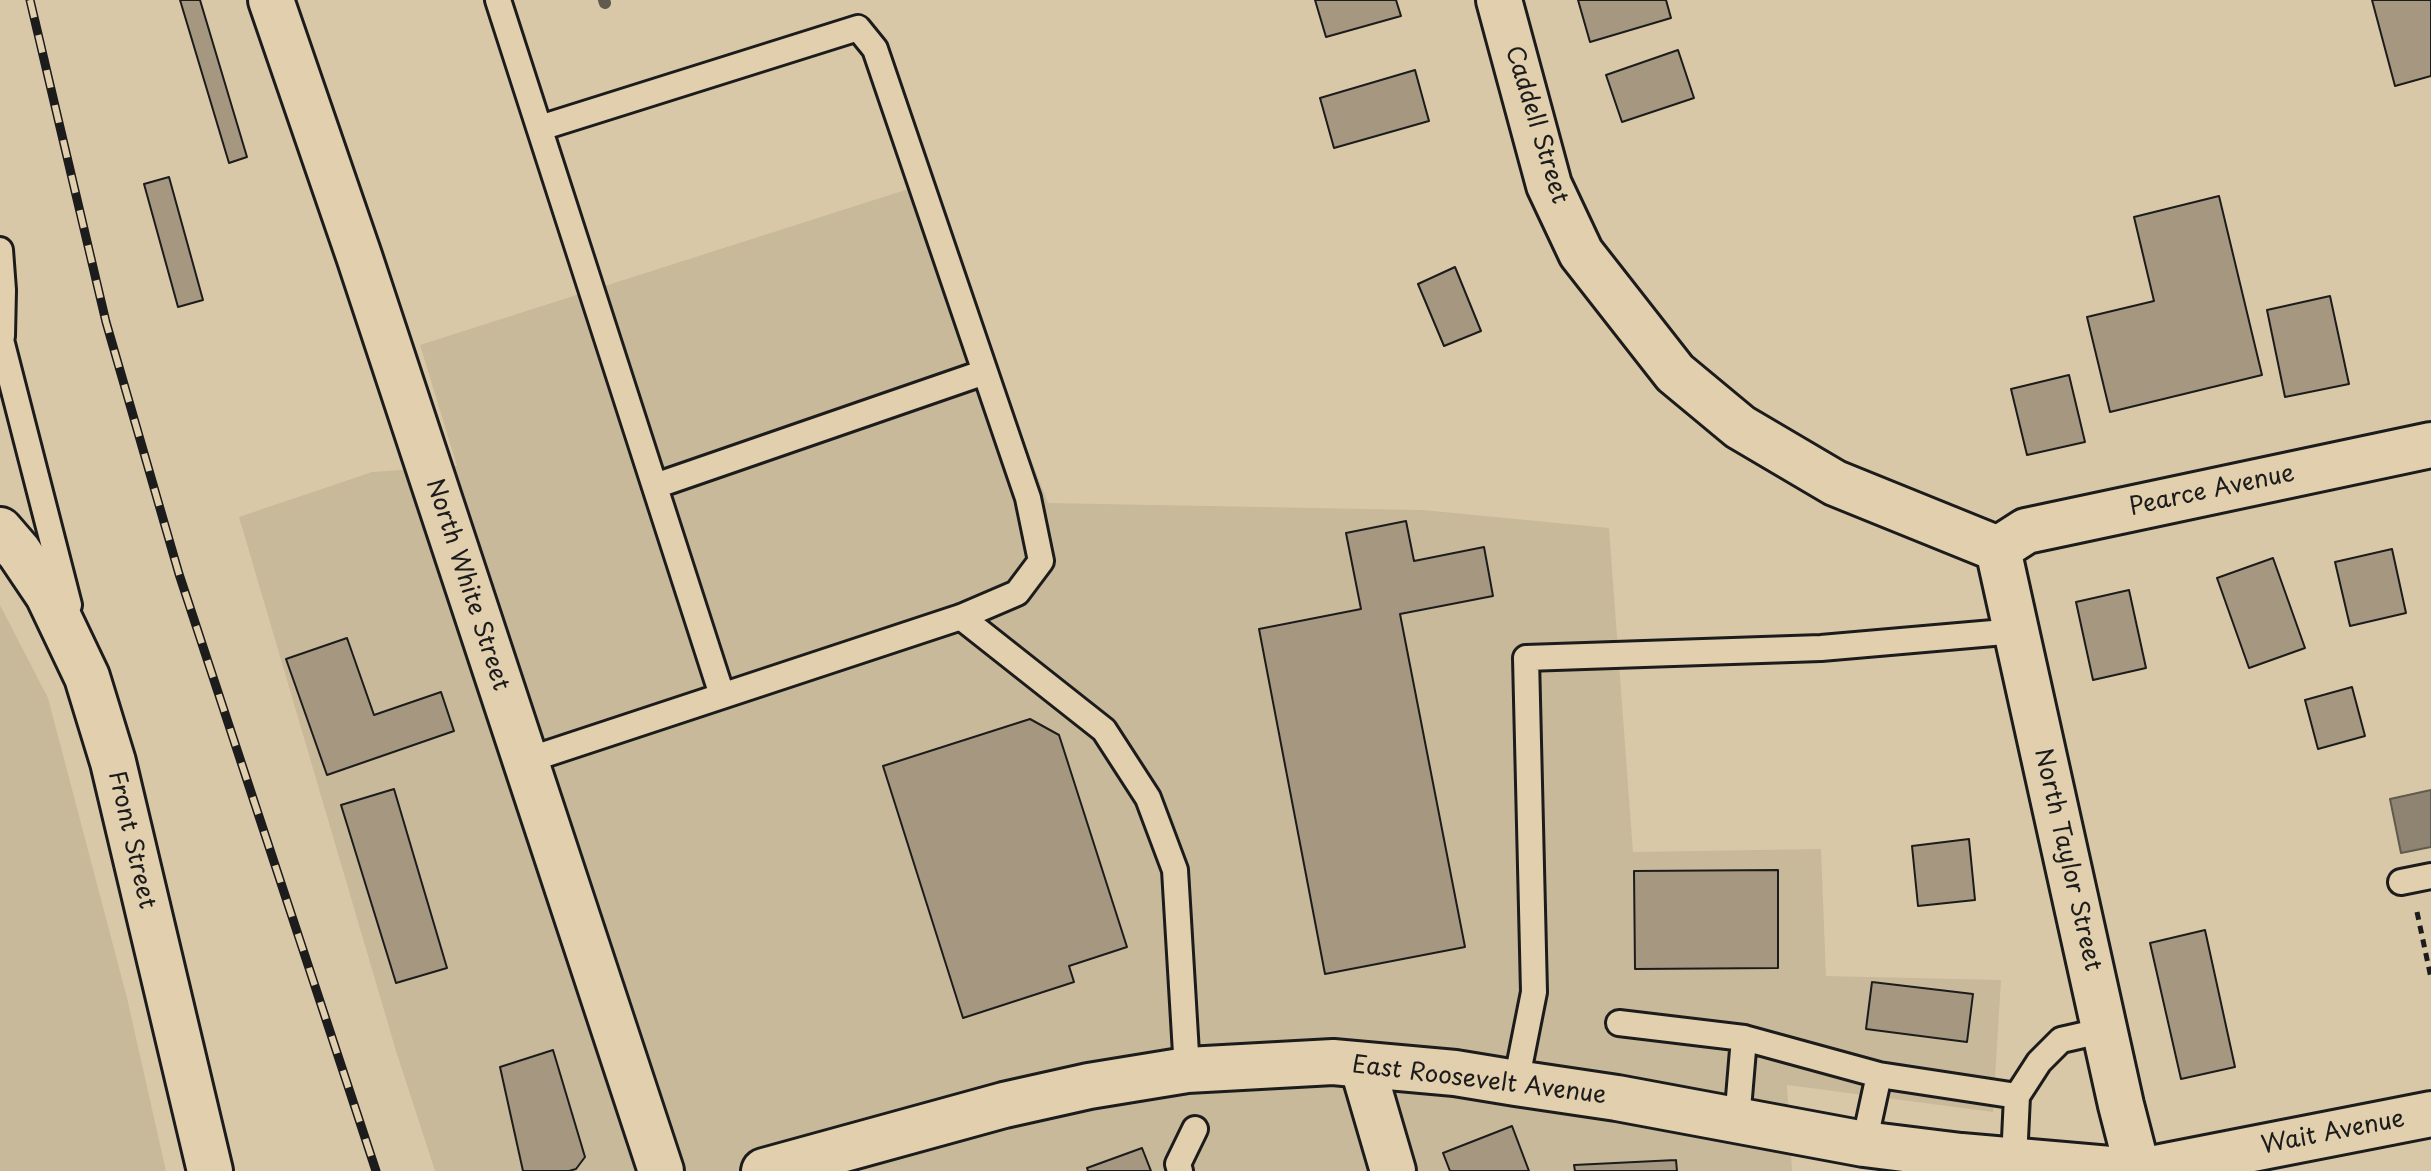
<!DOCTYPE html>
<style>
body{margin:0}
canvas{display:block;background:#d9c8a7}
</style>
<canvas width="2431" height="1171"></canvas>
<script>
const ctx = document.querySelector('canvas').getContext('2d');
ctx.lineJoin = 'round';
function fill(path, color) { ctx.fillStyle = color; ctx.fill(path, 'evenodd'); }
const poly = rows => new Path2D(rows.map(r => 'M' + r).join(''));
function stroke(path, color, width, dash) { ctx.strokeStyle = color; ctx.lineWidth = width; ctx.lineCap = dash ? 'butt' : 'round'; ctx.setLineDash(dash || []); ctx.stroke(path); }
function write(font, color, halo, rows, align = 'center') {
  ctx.font = font + ' "Playpen Sans",sans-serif'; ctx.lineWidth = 6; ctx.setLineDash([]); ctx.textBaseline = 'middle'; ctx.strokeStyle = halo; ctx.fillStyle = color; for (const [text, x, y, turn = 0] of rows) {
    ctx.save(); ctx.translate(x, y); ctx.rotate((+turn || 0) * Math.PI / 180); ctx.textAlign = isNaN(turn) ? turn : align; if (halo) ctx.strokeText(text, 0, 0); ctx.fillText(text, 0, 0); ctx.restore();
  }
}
fill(poly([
 [924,184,1048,503,1423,510,1609,528,1633,852,1821,849,1826,976,2001,980,1993,1112,1787,1085,1792,1171,435,1171,396,1051,239,517,372,472,457,466,420,345],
 [0,605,48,698,127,998,166,1171,0,1171]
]), '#c9b99b');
const water = poly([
 [2431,790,2431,847,2401,853,2390,799,2431,790]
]);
fill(water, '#8e8471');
stroke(water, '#605a4f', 2);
stroke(poly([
 [604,0,605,3]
]), '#605a4f', 12);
const building = poly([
 [180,0,200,0,247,157,229,163,180,0],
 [1315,0,1396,0,1401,16,1326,37,1315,0],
 [1578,0,1666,0,1671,18,1590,42,1578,0],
 [2372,0,2431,0,2431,76,2395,86,2372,0],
 [1678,50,1694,98,1622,122,1606,75,1678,50],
 [1415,70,1429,121,1334,148,1320,98,1415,70],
 [169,177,203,300,178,307,144,184,169,177],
 [2219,196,2262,375,2110,412,2087,317,2154,301,2134,217,2219,196],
 [1455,267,1481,331,1444,346,1418,284,1455,267],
 [2330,296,2349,384,2285,397,2267,310,2330,296],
 [2069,375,2085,442,2027,455,2011,389,2069,375],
 [1406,521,1414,561,1484,547,1493,596,1400,614,1465,947,1325,974,1259,629,1361,609,1346,533,1406,521],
 [2392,549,2406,613,2350,626,2335,562,2392,549],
 [2273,558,2305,648,2249,668,2217,578,2273,558],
 [2129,590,2146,668,2093,680,2076,602,2129,590],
 [347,638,374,715,441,692,454,731,327,775,286,659,347,638],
 [2352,687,2365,736,2318,749,2305,700,2352,687],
 [1030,719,1059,735,1127,947,1069,966,1074,982,963,1018,883,766,1030,719],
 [394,789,447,968,396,983,341,805,394,789],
 [1969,839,1975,900,1918,906,1912,846,1969,839],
 [1778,870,1778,968,1635,969,1634,871,1778,870],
 [2205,930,2235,1067,2181,1079,2150,943,2205,930],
 [1872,982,1973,994,1967,1042,1866,1029,1872,982],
 [553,1050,585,1157,576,1169,569,1171,523,1171,500,1067,553,1050],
 [1512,1126,1529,1171,1450,1171,1443,1153,1512,1126],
 [1142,1148,1151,1171,1088,1171,1087,1168,1142,1148],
 [1676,1160,1677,1171,1575,1171,1574,1165,1676,1160]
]);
fill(building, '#a59780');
stroke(building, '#1c1c1c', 2);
const lane = poly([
 [498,0,722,695],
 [0,250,3,290,2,336],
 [0,336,69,605],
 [655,486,985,372],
 [961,617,1104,730,1148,798,1175,870,1187,1070],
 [525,761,961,617,1017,593,1041,561,1028,498,875,49,858,28,540,128],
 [2401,882,2431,876],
 [1619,1023,1744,1038,1737,1121],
 [1744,1038,1879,1075,1864,1144],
 [1879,1075,2017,1096,2014,1160],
 [1516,1083,1534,992,1526,658,1821,648,2016,631],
 [2017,1096,2039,1062,2061,1040,2105,1030],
 [1180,1171,1178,1164,1195,1129]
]);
const street = poly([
 [1499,0,1549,185,1581,253,1675,373,1740,427,1835,483,1998,549],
 [1998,549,2121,1105,2138,1171],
 [1998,549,2026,531,2431,445],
 [1362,1065,1393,1171]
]);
const secondary = poly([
 [271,0,359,256,661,1171],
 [764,1171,1004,1105,1089,1086,1187,1070,1333,1062,1455,1073,1516,1083,1617,1098,1864,1144,1961,1156,2133,1171],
 [2140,1171,2431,1114]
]);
const primary = poly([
 [0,530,19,552,48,595,87,677,113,762,210,1171]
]);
stroke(lane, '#1c1c1c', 30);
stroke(street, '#1c1c1c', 50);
stroke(secondary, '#1c1c1c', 50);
stroke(primary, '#1c1c1c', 50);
stroke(poly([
 [2417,912,2431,978]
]), '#1c1c1c', 5, [8, 6]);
stroke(lane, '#e1cfad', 24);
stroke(street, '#e1cfad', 44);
stroke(secondary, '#e1cfad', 44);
stroke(primary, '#e1cfad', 44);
const rail = poly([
 [30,0,106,322,179,574,376,1171]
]);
stroke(rail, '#1c1c1c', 9);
stroke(rail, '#e1cfad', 6, [18]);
write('24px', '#1c1c1c', '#e1cfad', [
 ["Caddell Street",1536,125,73],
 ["Pearce Avenue",2212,491,-12],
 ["North White Street",467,585,72],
 ["Front Street",131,840,77],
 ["North Taylor Street",2067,860,77],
 ["East Roosevelt Avenue",1479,1081,7],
 ["Wait Avenue",2333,1133,-11]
]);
</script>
